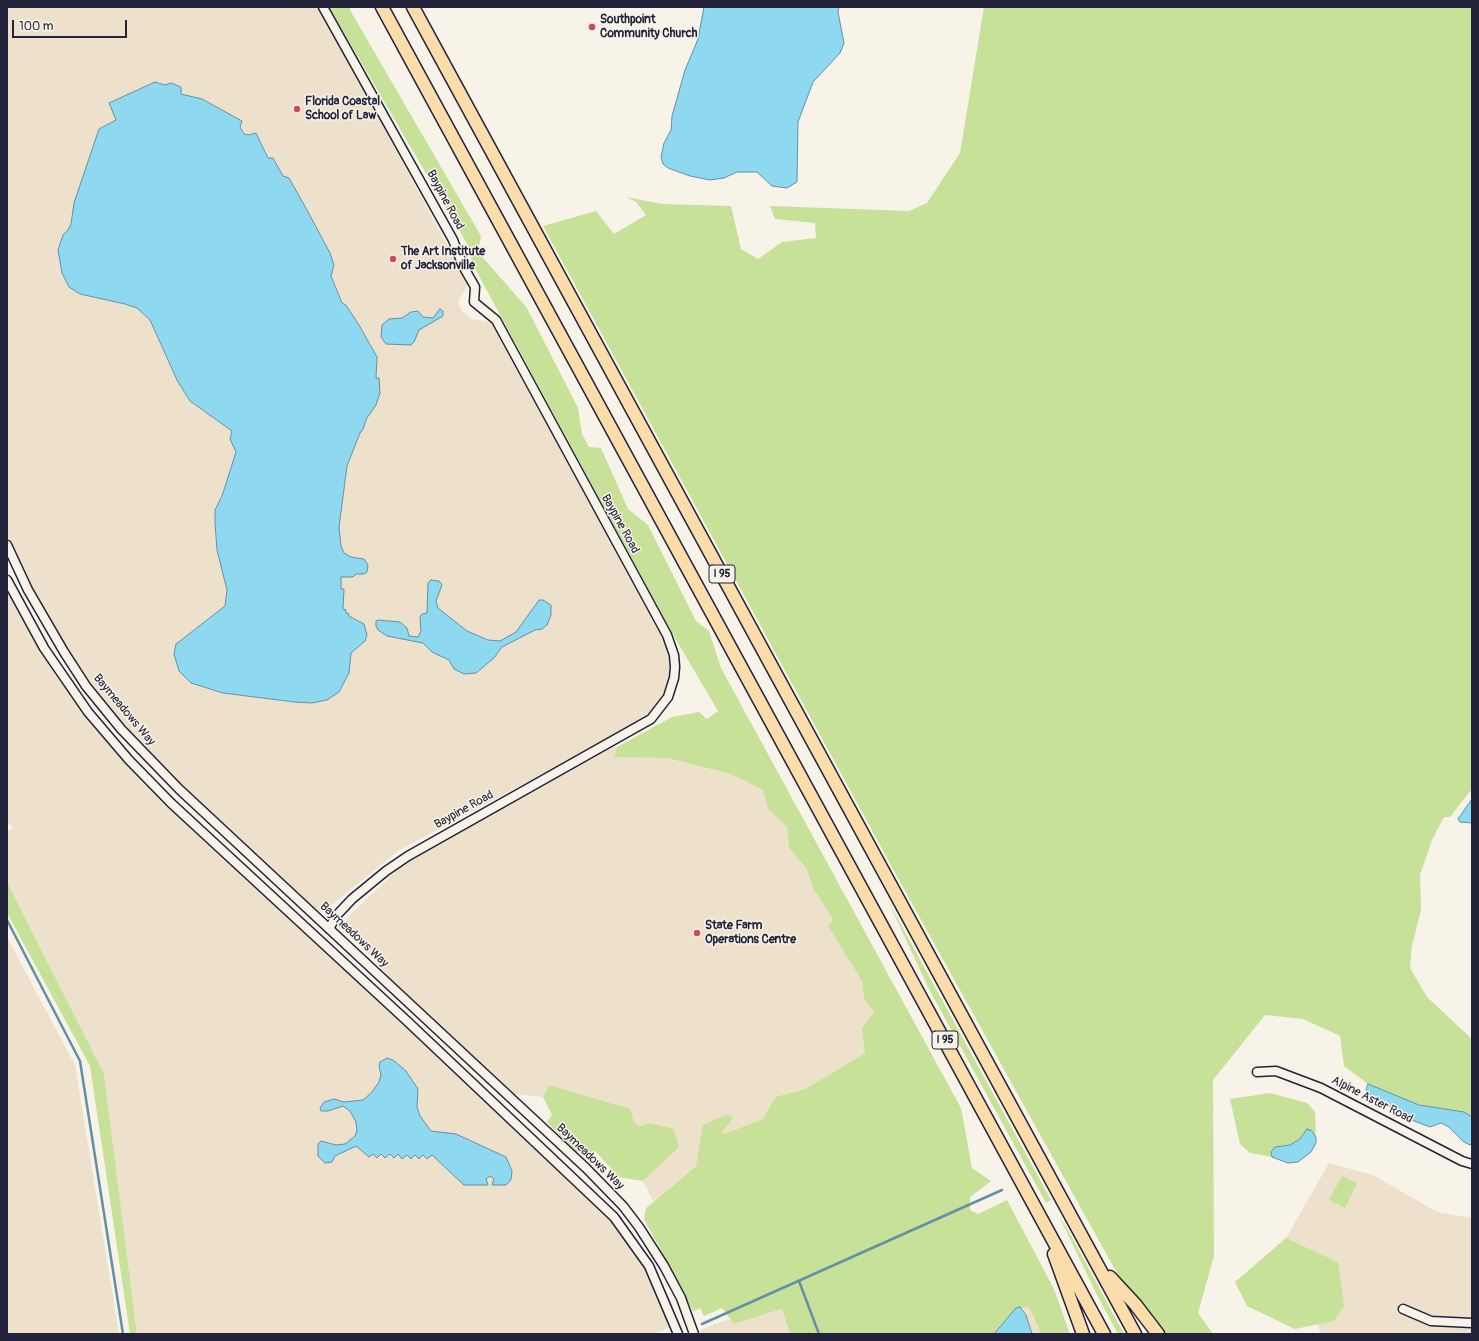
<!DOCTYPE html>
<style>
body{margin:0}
#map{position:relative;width:1479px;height:1341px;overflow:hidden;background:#f7f3e8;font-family:Pangolin,sans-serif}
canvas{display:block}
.frame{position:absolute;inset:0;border:8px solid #22223b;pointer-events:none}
.scale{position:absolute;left:12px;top:20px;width:115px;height:18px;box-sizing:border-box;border:2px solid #22223b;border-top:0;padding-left:5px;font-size:12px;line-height:14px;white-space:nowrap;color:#22223b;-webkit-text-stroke:3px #f7f3e8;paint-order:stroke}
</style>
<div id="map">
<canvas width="1479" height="1341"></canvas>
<div class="frame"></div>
<div class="scale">100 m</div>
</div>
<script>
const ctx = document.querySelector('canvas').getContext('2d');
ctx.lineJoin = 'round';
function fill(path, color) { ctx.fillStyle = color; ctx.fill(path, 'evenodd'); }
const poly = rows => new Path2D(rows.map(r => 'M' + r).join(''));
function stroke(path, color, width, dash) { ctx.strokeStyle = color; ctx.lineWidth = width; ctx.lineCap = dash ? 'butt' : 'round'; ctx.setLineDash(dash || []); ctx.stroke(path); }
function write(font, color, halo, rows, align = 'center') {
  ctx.font = font + ' Pangolin,sans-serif'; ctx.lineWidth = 3; ctx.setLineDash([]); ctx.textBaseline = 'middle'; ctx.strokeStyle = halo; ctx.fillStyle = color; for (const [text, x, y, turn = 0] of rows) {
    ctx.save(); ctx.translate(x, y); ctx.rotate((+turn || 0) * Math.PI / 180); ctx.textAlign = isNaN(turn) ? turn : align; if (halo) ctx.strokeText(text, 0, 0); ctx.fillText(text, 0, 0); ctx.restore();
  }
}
fill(poly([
 [7,7,319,7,468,284,458,302,462,311,471,319,493,323,663,637,670,661,668,681,658,704,641,721,398,851,323,912,315,910,174,779,127,728,77,664,53,626,34,591,7,534],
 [159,82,181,94,208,102,242,121,240,127,244,134,256,135,262,143,268,158,273,158,283,176,289,178,307,210,330,253,334,265,331,276,342,303,346,305,359,325,377,357,376,378,370,415,360,433,347,466,339,527,341,546,344,553,351,557,364,559,368,565,366,573,356,574,353,577,341,577,341,589,344,589,343,610,349,616,360,621,365,641,351,653,349,673,339,692,312,703,280,701,223,693,198,686,186,679,176,664,175,650,179,641,225,606,227,590,217,550,215,523,215,510,222,496,236,451,230,439,232,431,190,401,177,380,150,320,137,308,69,287,62,273,63,235,68,230,71,224,72,213,99,129,116,120],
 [7,589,26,626,59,679,88,718,132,769,594,1202,617,1228,648,1274,672,1326,654,1334,137,1334,104,1074,7,882,7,832,13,828,7,822],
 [613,747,617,747,614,757,667,758,731,774,763,790,768,809,787,827,789,848,806,868,814,890,833,919,829,926,862,981,864,998,874,1012,862,1028,865,1053,805,1089,775,1097,763,1119,724,1134,722,1132,699,1154,696,1166,653,1201,643,1181,679,1149,650,1123,639,1126,634,1122,550,1085,543,1097,514,1094,396,986,377,962,346,933,344,927,345,921,351,914,402,865],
 [7,937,75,1065,119,1334,7,1334],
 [1329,1163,1373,1175,1437,1212,1472,1218,1472,1334,1321,1334,1317,1324,1334,1321,1338,1262,1286,1238],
 [1020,1307,1029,1307,1039,1329,1040,1334,1032,1334,1026,1315],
 [783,1309,790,1334,701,1334,700,1330,730,1319,734,1324]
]), '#eee1cc');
fill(poly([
 [329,7,350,7,350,10,481,236,478,252,527,308,578,408,582,434,589,447,601,448,628,509,648,525,696,621,709,631,721,668,961,1108,972,1168,991,1181,970,1197,970,1210,978,1214,1007,1200,1054,1289,1070,1334,1040,1334,1039,1329,1029,1307,1016,1308,994,1334,790,1334,782,1309,734,1324,722,1308,704,1316,700,1308,693,1311,644,1219,646,1208,696,1166,703,1125,728,1114,733,1118,722,1132,724,1134,763,1119,775,1097,805,1089,865,1053,862,1028,874,1012,864,998,862,981,828,926,833,919,814,890,806,868,789,848,787,827,768,809,763,790,731,774,667,758,614,757,617,747,672,717,699,712,707,719,718,711,671,631,472,263,470,249],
 [984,7,1472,7,1472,789,1450,817,1444,817,1432,840,1420,875,1421,910,1412,946,1410,968,1427,997,1472,1039,1472,1117,1464,1112,1419,1105,1368,1084,1344,1066,1340,1036,1303,1019,1265,1015,1213,1080,1214,1256,1198,1313,1213,1334,1161,1334,1133,1298,1113,1266,905,891,543,226,596,211,614,234,646,215,636,202,626,197,662,204,731,206,741,249,758,259,782,242,816,238,815,223,775,219,770,206,909,211,927,203,960,153],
 [7,882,104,1074,137,1334,130,1334,90,1066,7,913],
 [887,899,1051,1200,1046,1203,929,989],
 [549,1085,630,1109,634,1122,639,1126,650,1123,674,1129,679,1148,643,1181,619,1177,596,1152,576,1152,547,1122,552,1115,543,1097],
 [1270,1093,1307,1103,1315,1112,1316,1138,1312,1131,1290,1145,1275,1147,1271,1152,1272,1157,1250,1153,1240,1144,1230,1099],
 [1342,1176,1357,1183,1345,1208,1329,1200],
 [1059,1216,1068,1230,1124,1334,1118,1334,1097,1295],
 [1286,1238,1338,1262,1344,1306,1334,1321,1295,1329,1247,1306,1235,1282]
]), '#c7e198');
const water = poly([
 [704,7,839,7,838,12,844,43,840,53,813,82,798,122,797,182,787,188,772,186,757,172,737,172,724,178,710,180,690,176,668,168,663,164,661,157,664,143,671,130,672,116,685,70,698,39,704,7],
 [155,82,165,85,171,83,181,87,181,94,202,99,242,121,240,127,244,134,249,135,256,133,268,158,273,158,283,176,289,178,307,210,330,253,334,265,331,276,342,303,346,305,359,325,377,357,376,378,379,378,380,393,376,405,367,418,363,429,360,433,347,466,339,527,341,546,344,553,351,557,364,559,368,565,367,572,364,574,356,574,353,577,341,577,341,589,344,589,343,609,346,610,346,613,349,614,349,616,364,624,367,635,365,641,351,653,349,673,339,692,327,700,312,703,294,702,223,693,191,683,179,671,174,654,176,644,225,606,227,590,217,550,215,523,215,510,222,496,236,452,230,439,232,431,190,401,177,380,150,320,137,308,125,304,80,294,69,287,62,273,58,250,63,235,68,230,71,224,74,203,99,129,116,120,109,103,155,82],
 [440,309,443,311,443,316,419,330,414,342,411,345,386,344,381,337,382,325,389,319,402,318,411,312,418,311,423,317,433,318,440,309],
 [431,580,439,581,442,585,436,601,438,608,467,631,488,640,500,641,516,632,539,600,543,600,551,605,551,615,547,625,542,629,535,630,502,647,494,658,476,673,464,674,454,669,449,660,432,652,423,643,387,636,378,630,376,626,376,621,378,620,400,622,407,628,409,636,418,637,421,631,420,617,422,614,427,613,428,583,431,580],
 [1472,799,1472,823,1460,822,1458,819,1472,799],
 [387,1058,393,1060,406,1071,418,1089,417,1107,420,1116,431,1131,456,1134,506,1157,512,1171,511,1180,506,1185,492,1185,494,1179,490,1176,486,1179,488,1185,464,1185,432,1155,427,1159,423,1155,419,1159,415,1155,411,1159,407,1155,402,1159,398,1154,394,1158,390,1154,385,1158,381,1154,377,1158,373,1154,369,1157,356,1146,335,1156,332,1162,325,1163,318,1156,318,1144,321,1141,336,1145,345,1144,355,1136,357,1131,356,1122,350,1111,343,1106,328,1111,321,1111,320,1108,324,1102,334,1099,344,1102,363,1100,372,1092,379,1082,381,1075,379,1066,380,1062,387,1058],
 [1368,1084,1419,1105,1464,1112,1472,1117,1472,1144,1470,1145,1464,1142,1449,1127,1441,1123,1430,1127,1409,1119,1368,1093,1366,1089,1368,1084],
 [1307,1129,1312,1131,1316,1138,1316,1143,1311,1152,1298,1162,1288,1163,1272,1157,1271,1152,1275,1147,1290,1145,1300,1139,1307,1129],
 [1020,1307,1026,1315,1032,1334,994,1334,1016,1308,1020,1307]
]);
fill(water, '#8ed9ef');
stroke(water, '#6390a7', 1);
stroke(poly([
 [7,920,80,1061,123,1334],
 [799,1281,819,1334],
 [702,1324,1002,1190]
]), '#6390a7', 2.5);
const minor = poly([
 [323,7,453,240,463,266,475,287,474,302,496,320,667,635,674,655,675,667,674,678,668,697,651,719,408,856,386,871,352,899,336,916,329,929],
 [7,545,28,590,64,652,86,686,121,729,179,789,586,1168,623,1206,639,1227,664,1266,681,1298,694,1334],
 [7,580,44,648,88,712,129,760,171,803,407,1021,614,1217,649,1266,678,1334],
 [1257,1072,1276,1071,1321,1088,1462,1161,1472,1164],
 [1403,1309,1431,1321,1472,1323]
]);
const highway = poly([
 [382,7,1104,1334],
 [413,7,1135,1334],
 [1054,1254,1083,1334],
 [1110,1277,1135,1304,1158,1334]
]);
stroke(minor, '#22223b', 11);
stroke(highway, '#22223b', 15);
stroke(minor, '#f7f3e8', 8);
stroke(highway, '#faddab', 12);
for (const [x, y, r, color] of [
 [592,27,4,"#d1495b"],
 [297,109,4,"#d1495b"],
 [393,259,4,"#d1495b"],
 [697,933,4,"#d1495b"]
]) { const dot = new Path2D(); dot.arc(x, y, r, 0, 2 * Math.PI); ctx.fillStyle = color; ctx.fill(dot); stroke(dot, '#f7f3e8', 1.5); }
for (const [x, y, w] of [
 [722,574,26],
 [945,1040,26]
]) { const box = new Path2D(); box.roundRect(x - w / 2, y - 9, w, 18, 3); ctx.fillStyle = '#f7f3e8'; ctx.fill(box); stroke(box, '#22223b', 1); }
write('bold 11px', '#22223b', null, [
 ["I 95",722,574],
 ["I 95",945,1040]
]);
write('bold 12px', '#22223b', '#f7f3e8', [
 ["Southpoint",600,20],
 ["Community Church",600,34],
 ["Florida Coastal",305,102],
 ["School of Law",305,116],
 ["The Art Institute",401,252],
 ["of Jacksonville",401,266],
 ["State Farm",705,926],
 ["Operations Centre",705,940]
], 'left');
write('12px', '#22223b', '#f7f3e8', [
 ["Baypine Road",445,200,62],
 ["Baypine Road",620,524,61],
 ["Baymeadows Way",124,710,50],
 ["Baypine Road",464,810,-29],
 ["Baymeadows Way",354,935,43],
 ["Alpine Aster Road",1372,1100,27],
 ["Baymeadows Way",590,1157,44]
]);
</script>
